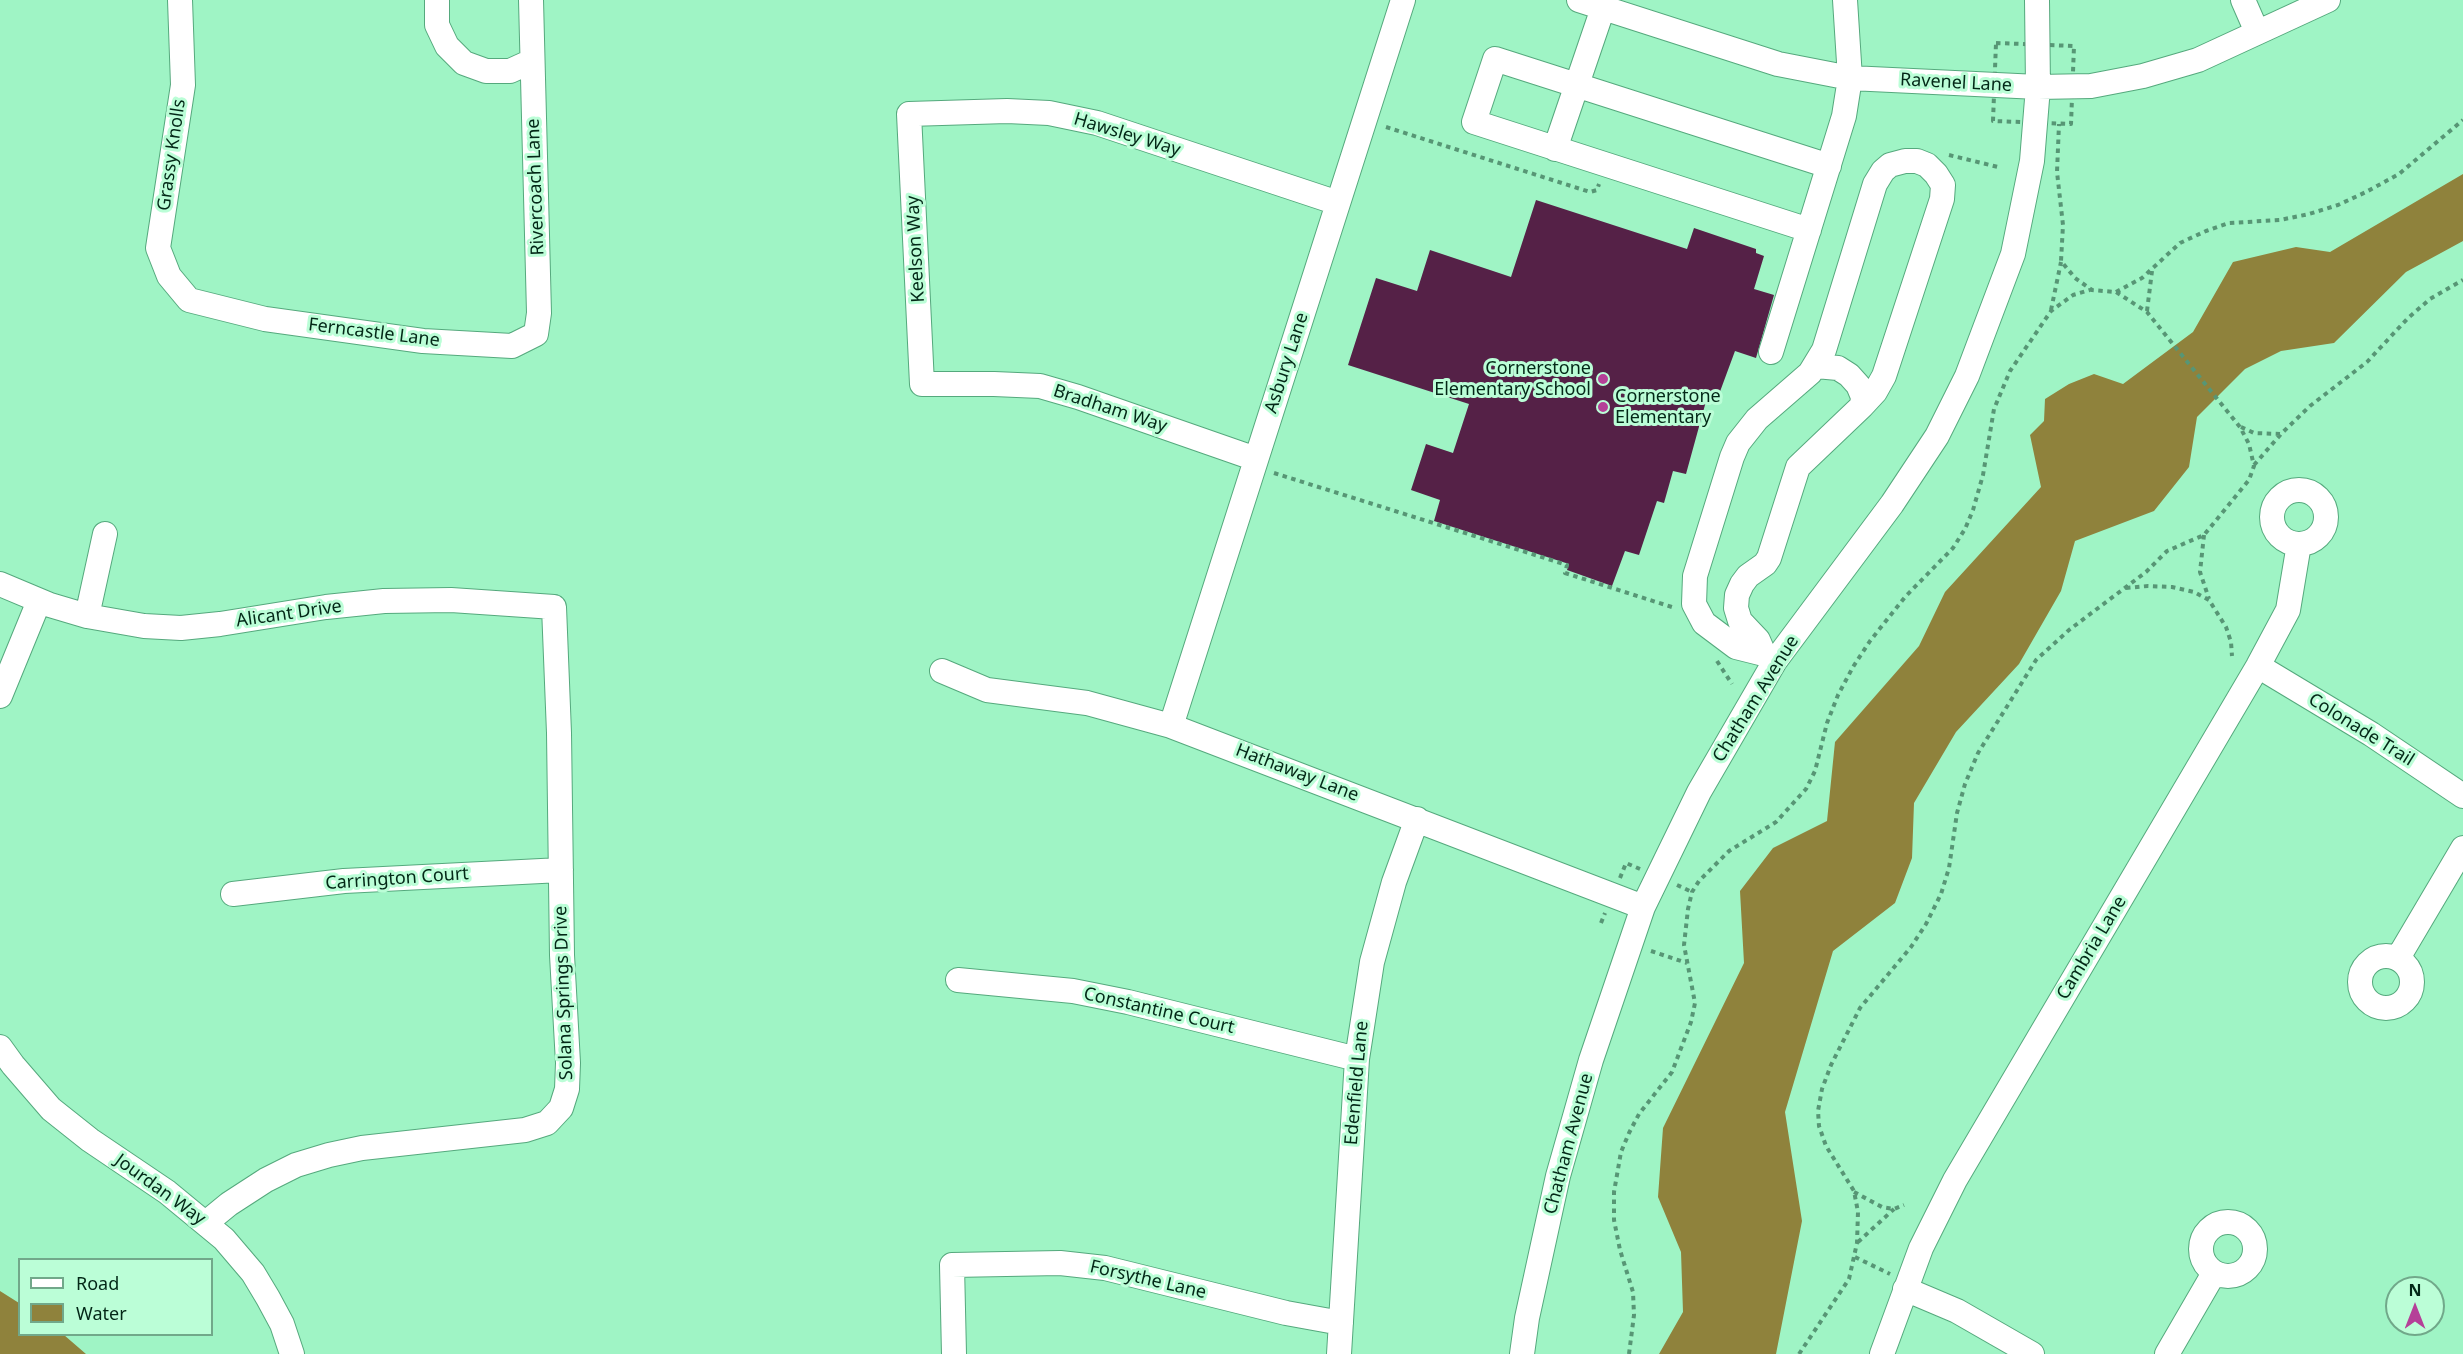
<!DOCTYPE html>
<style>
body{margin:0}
#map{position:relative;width:2463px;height:1354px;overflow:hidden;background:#9ff4c5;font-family:"Noto Sans",sans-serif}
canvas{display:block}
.legend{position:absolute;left:18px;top:1258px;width:195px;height:78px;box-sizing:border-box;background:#bbfed7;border:2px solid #71a88a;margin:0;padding:8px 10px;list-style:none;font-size:18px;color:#032817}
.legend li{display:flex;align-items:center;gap:12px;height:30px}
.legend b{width:30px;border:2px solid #71a88a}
.north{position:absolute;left:2385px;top:1276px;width:60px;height:60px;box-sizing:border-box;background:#bbfed7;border:2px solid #71a88a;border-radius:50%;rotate:0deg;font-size:16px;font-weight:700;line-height:24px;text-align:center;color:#032817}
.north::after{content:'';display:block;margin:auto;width:21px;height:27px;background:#b54098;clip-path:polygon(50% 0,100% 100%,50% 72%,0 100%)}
</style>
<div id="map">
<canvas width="2463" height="1354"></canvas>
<ul class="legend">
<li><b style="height:8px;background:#fff"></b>Road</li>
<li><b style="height:16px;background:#8f823c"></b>Water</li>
</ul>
<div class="north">N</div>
</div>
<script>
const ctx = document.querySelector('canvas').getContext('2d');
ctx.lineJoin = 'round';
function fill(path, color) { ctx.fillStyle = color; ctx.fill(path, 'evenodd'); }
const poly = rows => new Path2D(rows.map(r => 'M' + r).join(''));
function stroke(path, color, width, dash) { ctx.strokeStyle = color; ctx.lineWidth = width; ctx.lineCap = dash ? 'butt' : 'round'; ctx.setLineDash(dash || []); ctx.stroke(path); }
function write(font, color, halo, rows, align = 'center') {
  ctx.font = font + ' "Noto Sans",sans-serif'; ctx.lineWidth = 6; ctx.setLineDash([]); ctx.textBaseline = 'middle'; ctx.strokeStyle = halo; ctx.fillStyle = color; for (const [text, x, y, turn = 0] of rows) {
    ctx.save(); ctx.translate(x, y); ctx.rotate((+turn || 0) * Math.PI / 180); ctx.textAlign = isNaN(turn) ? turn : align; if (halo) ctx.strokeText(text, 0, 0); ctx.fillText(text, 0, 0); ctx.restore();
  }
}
fill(poly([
 [2463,174,2463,241,2406,272,2334,343,2281,351,2245,369,2197,417,2189,467,2154,511,2075,541,2061,591,2019,664,1956,732,1914,803,1912,858,1895,903,1833,951,1785,1112,1802,1221,1776,1354,1659,1354,1683,1312,1681,1252,1658,1197,1663,1128,1744,963,1740,891,1773,848,1827,821,1835,742,1919,646,1945,592,2041,487,2030,435,2044,421,2045,399,2069,384,2094,374,2123,384,2193,332,2233,262,2296,247,2330,252],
 [0,1291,19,1303,20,1334,64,1335,86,1354,0,1354]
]), '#8f823c');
fill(poly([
 [1536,200,1687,249,1694,228,1756,249,1756,253,1764,256,1754,289,1774,295,1756,358,1735,351,1718,397,1708,394,1686,474,1673,471,1664,503,1657,501,1639,555,1625,551,1612,586,1567,570,1569,564,1434,521,1440,500,1411,490,1426,444,1453,453,1469,404,1348,365,1376,278,1417,291,1430,250,1511,277]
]), '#552147');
const minor = poly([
 [180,0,183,85,158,248,169,276,189,300,265,319,423,341,512,346,536,334,539,313,531,0],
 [437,0,437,25,447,46,464,63,486,71,510,71,532,61],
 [1579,0,1778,64,1850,78,2038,87,2091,86,2143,76,2198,60,2328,0],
 [2243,0,2257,32],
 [1555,149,1603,8],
 [1809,230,1474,122,1495,59,1829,166],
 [1771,352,1844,116,1850,78,1845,0],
 [1816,366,1838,368,1849,375,1858,385,1863,397,1862,406],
 [1256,459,1078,397,1040,386,994,384,922,384,909,114,1007,111,1049,113,1097,123,1338,203],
 '2272 517a27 27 0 1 1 54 0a27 27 0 1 1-54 0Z',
 [0,584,50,605,87,616,144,626,181,628,220,624,326,607,384,601,451,600,554,607,559,733,562,955,568,1063,567,1089,561,1108,547,1123,525,1130,362,1148,329,1155,296,1165,266,1180,229,1204,207,1222],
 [87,616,105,534],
 [1764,654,1758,640,1740,621,1736,608,1737,595,1742,584,1748,576,1765,564,1769,558,1798,467,1862,406,1875,392,1884,376,1942,199,1943,185,1936,174,1927,165,1917,161,1905,161,1890,165,1883,171,1875,184,1824,350,1810,373,1757,419,1738,443,1732,457,1695,576,1694,604,1704,623,1736,647,1764,654,1775,661],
 [2258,666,2371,734,2463,796],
 [942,671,987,690,1087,703,1171,726,1643,907],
 [0,696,39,601],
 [1171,726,1403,0],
 [233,894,344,881,561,870],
 '2360 982a26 26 0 1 1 52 0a26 26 0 1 1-52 0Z',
 [2398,958,2463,848],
 [958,980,1073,991,1128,1002,1357,1059],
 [0,1047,13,1065,51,1109,90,1140,167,1192,224,1239,253,1273,268,1298,282,1324,292,1354],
 '2201 1249a27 27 0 1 1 54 0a27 27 0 1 1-54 0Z',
 [1905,1289,1957,1311,2032,1354],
 [954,1354,952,1265,1060,1263,1105,1268,1286,1313,1341,1323],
 [1339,1354,1357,1059,1372,962,1394,882,1417,819],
 [1522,1354,1527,1318,1558,1176,1591,1060,1643,907,1699,792,1775,661,1892,504,1937,436,1967,376,2013,254,2032,161,2038,87,2037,0],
 [1882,1354,1921,1248,1955,1180,2258,666,2288,610,2299,544],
 [2167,1354,2214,1273]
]);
stroke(minor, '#55a97d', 26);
stroke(poly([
 [1996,43,2074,46,2071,124,1993,121,1996,43],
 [1386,127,1590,192,1597,190,1599,184],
 [1949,155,1998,167],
 [2116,292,2142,278,2180,243,2206,231,2229,223,2280,220,2309,214,2338,205,2366,192,2399,174,2463,120],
 [2051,310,2061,262],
 [2147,311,2152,271],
 [2241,427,2254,433,2280,434],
 [2254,465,2281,434,2310,406,2367,362,2408,318,2430,299,2463,280],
 [1274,473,1567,565,1565,573,1675,608],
 [2204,535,2200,572,2209,599],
 [2126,588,2148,586,2172,587,2194,592,2209,600,2226,627,2231,642,2232,656],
 [1717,661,1732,684],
 [1620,878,1626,863,1640,869],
 [1677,885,1692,892],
 [1601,923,1605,913],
 [1651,951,1687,963],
 [1854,1192,1882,1207,1894,1209,1904,1205],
 [1858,1242,1894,1209],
 [1855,1257,1890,1274],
 [1629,1354,1634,1315,1633,1292,1620,1250,1614,1220,1614,1192,1621,1152,1629,1133,1639,1114,1672,1072,1691,1022,1695,1003,1684,945,1688,909,1692,892,1699,881,1729,851,1776,822,1806,789,1815,771,1827,723,1838,695,1853,667,1870,641,1905,597,1953,548,1965,529,1973,510,1983,475,1994,409,2010,371,2051,311,2073,295,2090,290],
 [1799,1354,1849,1279,1857,1243,1858,1212,1854,1191,1826,1146,1819,1126,1818,1111,1822,1089,1831,1065,1860,1008,1911,947,1926,924,1941,894,1949,868,1957,813,1965,784,1978,753,2036,660,2069,630,2146,572,2167,551,2204,535,2249,480,2254,466,2249,444,2240,427,2147,312,2116,292,2092,290,2075,278,2061,261,2063,225,2057,172,2059,124]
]), '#579675', 4, [4.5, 4.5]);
stroke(minor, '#fff', 24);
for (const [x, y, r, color] of [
 [1603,379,6,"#b54098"],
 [1603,407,6,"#b54098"]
]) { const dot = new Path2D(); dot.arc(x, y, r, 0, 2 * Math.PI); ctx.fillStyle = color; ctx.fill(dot); stroke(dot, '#bbfed7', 2); }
write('18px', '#032817', '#bbfed7', [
 ["Ravenel Lane",1956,83,3],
 ["Hawsley Way",1127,135,17],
 ["Grassy Knolls",172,155,-82],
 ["Rivercoach Lane",536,187,-92],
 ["Keelson Way",916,249,-93],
 ["Ferncastle Lane",374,333,7],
 ["Asbury Lane",1287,363,-72],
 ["Bradham Way",1110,409,18],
 ["Alicant Drive",289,614,-8],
 ["Chatham Avenue",1756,699,-58],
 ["Colonade Trail",2361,730,32],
 ["Hathaway Lane",1297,773,21],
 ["Carrington Court",397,879,-4],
 ["Cambria Lane",2092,948,-59],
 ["Solana Springs Drive",564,993,-92],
 ["Constantine Court",1159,1011,13],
 ["Edenfield Lane",1357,1083,-85],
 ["Chatham Avenue",1569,1144,-75],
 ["Jourdan Way",160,1190,36],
 ["Forsythe Lane",1148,1280,13]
]);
write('18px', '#032817', '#bbfed7', [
 ["Cornerstone",1591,369],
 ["Elementary School",1591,390],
 ["Cornerstone",1615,397,"left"],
 ["Elementary",1615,418,"left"]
], 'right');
</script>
